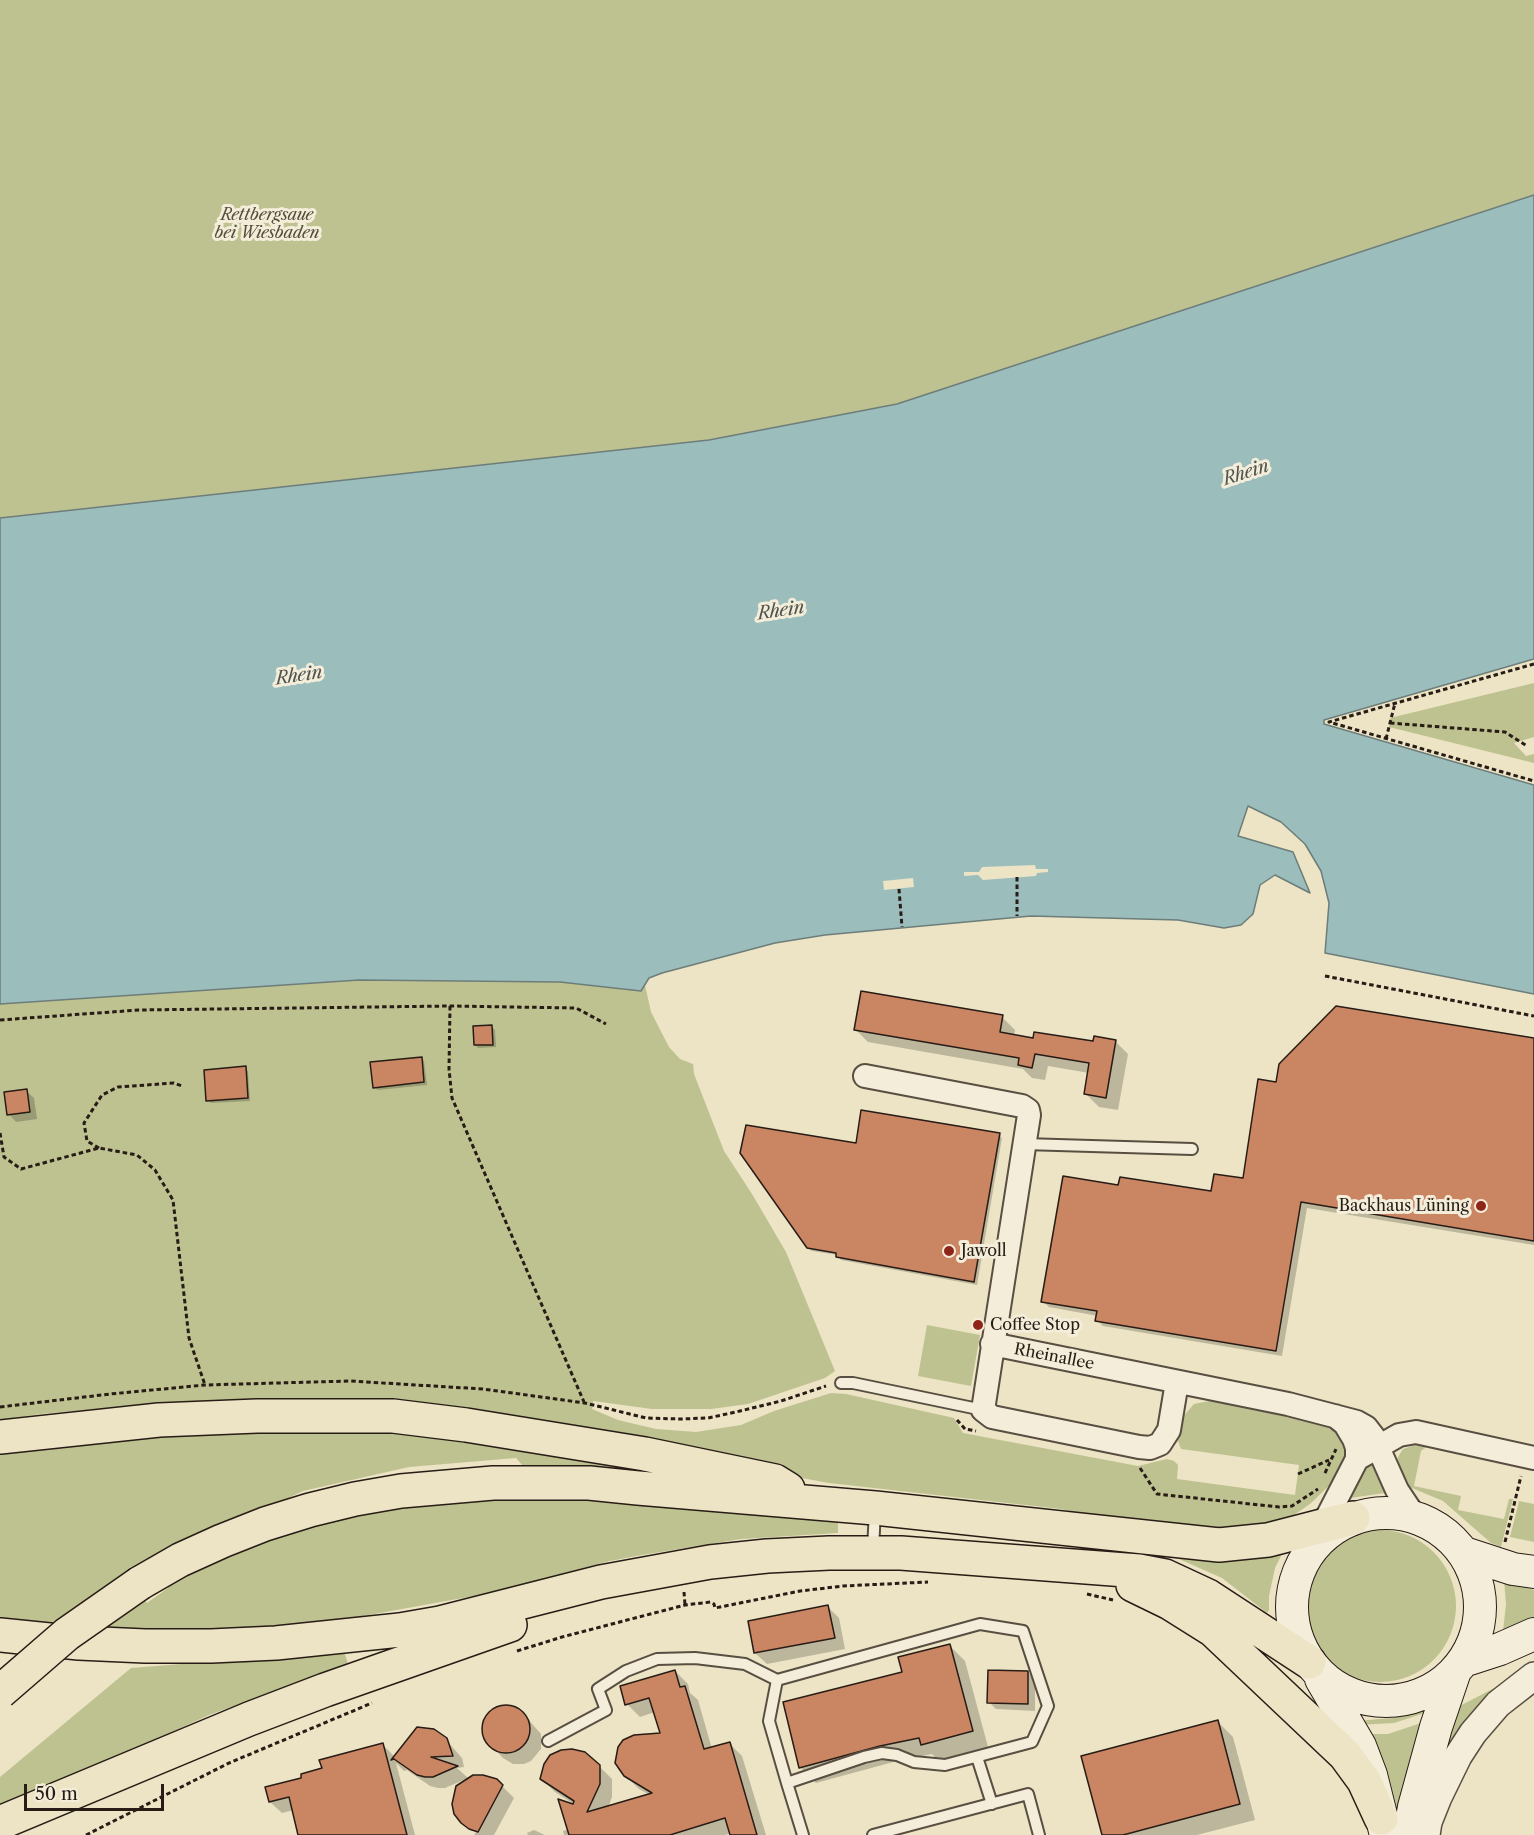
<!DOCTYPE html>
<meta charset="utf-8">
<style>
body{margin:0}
#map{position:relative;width:1534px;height:1835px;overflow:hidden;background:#ece4c4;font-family:"Libre Caslon Text",serif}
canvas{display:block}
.scale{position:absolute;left:24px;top:1784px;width:140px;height:27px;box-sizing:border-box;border:3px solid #271c16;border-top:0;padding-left:8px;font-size:18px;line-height:21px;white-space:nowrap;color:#271c16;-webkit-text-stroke:4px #f3edd9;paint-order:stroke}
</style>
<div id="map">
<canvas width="1534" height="1835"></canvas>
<div class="scale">50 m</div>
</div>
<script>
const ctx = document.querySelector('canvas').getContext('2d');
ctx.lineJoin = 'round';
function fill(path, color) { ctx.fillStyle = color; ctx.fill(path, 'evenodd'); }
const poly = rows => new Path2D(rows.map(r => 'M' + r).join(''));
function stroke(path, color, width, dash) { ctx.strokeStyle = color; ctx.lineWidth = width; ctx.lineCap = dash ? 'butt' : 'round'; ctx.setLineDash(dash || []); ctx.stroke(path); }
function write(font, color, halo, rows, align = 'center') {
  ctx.font = font + ' "Libre Caslon Text",serif'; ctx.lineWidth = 6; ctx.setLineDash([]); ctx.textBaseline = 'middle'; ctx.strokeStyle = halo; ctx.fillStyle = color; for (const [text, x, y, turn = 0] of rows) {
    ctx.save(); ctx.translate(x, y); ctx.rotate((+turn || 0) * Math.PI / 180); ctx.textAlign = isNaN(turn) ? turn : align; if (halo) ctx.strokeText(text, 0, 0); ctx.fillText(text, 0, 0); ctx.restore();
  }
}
fill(poly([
 [0,0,1534,0,1534,195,897,404,709,440,0,518],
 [1534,683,1534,737,1514,743,1526,756,1534,754,1534,763,1389,727,1390,718],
 [359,980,560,982,641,991,645,985,651,1012,669,1047,680,1059,693,1064,694,1074,724,1151,752,1194,786,1252,835,1371,825,1378,748,1404,711,1409,652,1409,593,1401,592,1409,618,1420,656,1429,696,1432,741,1425,774,1411,831,1393,846,1394,954,1418,963,1433,1138,1466,1167,1459,1174,1461,1178,1465,1177,1479,1295,1495,1299,1465,1181,1449,1178,1441,1177,1430,1180,1420,1194,1404,1215,1400,1328,1424,1338,1429,1349,1452,1335,1480,1310,1504,1291,1517,1263,1528,1237,1534,1128,1524,1061,1509,829,1483,532,1428,366,1400,265,1398,235,1405,170,1403,40,1414,0,1420,0,1004],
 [927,1325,980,1335,971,1386,918,1376],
 [386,1425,729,1483,615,1470,523,1466,516,1458,409,1467,303,1491,214,1533,129,1579,147,1603,168,1588,168,1583,274,1537,380,1505,467,1495,577,1497,838,1519,838,1533,741,1539,642,1555,610,1561,485,1594,280,1631,156,1632,0,1621,0,1448,123,1430],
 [1418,1444,1426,1447,1421,1451,1414,1486,1461,1496,1458,1510,1504,1519,1509,1499,1513,1499,1501,1547,1491,1543,1443,1501,1412,1488,1404,1482,1396,1467,1398,1457,1403,1449],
 [1373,1458,1385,1493,1343,1499,1367,1463],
 [1519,1501,1534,1504,1534,1542,1510,1537],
 '1304 1606a76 76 0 1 1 152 0a76 76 0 1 1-152 0Z',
 [1285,1548,1275,1568,1269,1596,1269,1610,1267,1613,1222,1578,1179,1559,1146,1551],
 [1487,1577,1492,1579,1496,1605,1492,1637,1486,1639,1491,1615,1491,1592],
 [1504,1580,1534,1590,1534,1618,1503,1631,1506,1604],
 [344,1651,348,1664,209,1715,0,1811,0,1777,131,1668],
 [1504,1683,1438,1780,1452,1710],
 [1427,1706,1431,1711,1394,1723,1357,1725,1355,1721,1393,1718],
 [1427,1721,1399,1835,1363,1734,1388,1734]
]), '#bec290');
const water = poly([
 [1534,195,1534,659,1324,720,1324,724,1534,785,1534,994,1325,953,1329,903,1321,871,1305,844,1281,822,1248,806,1238,836,1293,852,1310,893,1275,875,1260,885,1253,914,1241,925,1224,928,1178,920,1031,916,825,935,775,943,662,973,649,978,641,991,560,982,359,980,0,1004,0,518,709,440,897,404,1534,195]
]);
fill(water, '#9bbdbc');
stroke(water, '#6d7d7a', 1.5);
fill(poly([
 [1035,865,1036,869,1048,869,1048,872,1037,873,1036,876,983,880,978,875,964,876,964,872,979,872,982,867],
 [913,878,914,887,884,890,883,881]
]), '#ece4c4');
fill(poly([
 [1002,1017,1015,1030,1014,1036,1034,1040,1094,1043,1115,1041,1128,1054,1118,1110,1099,1107,1086,1094,1089,1073,1048,1066,1045,1080,1032,1078,1023,1069,868,1042,855,1029],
 [492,1027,495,1030,496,1047,478,1048,475,1045],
 [1534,1039,1534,1245,1307,1208,1282,1356,1103,1326,1097,1320,1098,1316,1049,1307,1043,1301,1120,1187,1213,1193,1244,1180,1277,1083],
 [421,1058,424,1061,427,1085,378,1090,374,1087],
 [245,1068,248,1071,250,1101,211,1103,208,1100],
 [26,1091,34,1098,37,1119,16,1122,9,1114],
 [999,1135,1002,1138,977,1285,841,1260,838,1255,812,1251,808,1248,857,1145],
 [828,1607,839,1618,845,1649,767,1664,755,1653],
 [950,1646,965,1661,988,1747,938,1760,932,1754,897,1761,816,1783,800,1767,904,1673],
 [675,1671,688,1684,690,1693,698,1700,712,1749,729,1743,742,1756,766,1835,731,1835,731,1833,725,1835,564,1835,563,1831,569,1829,577,1806,555,1792,542,1779,599,1766,612,1779,612,1797,608,1808,650,1795,639,1789,625,1775,662,1734,655,1712,640,1717,627,1704],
 [1028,1672,1035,1680,1035,1711,996,1709,989,1702],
 [505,1706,519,1709,541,1734,541,1749,531,1761,524,1764,513,1764,503,1758,486,1740,484,1732,486,1717,497,1707],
 [1217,1721,1233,1737,1255,1820,1197,1835,1104,1835],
 [434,1730,441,1734,462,1758,464,1767,457,1768,468,1778,445,1788,438,1788,430,1786,407,1770,404,1771,396,1763,415,1835,300,1835,294,1810,282,1813,270,1802,267,1788,303,1779,382,1744,395,1757],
 [496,1780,514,1798,494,1835,474,1835,476,1832,462,1822],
 [534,1830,545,1835,528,1835,527,1833]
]), '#0003');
const building = poly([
 [861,991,1003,1015,1000,1032,1033,1038,1034,1032,1093,1041,1094,1036,1116,1040,1106,1098,1084,1094,1089,1063,1035,1054,1032,1068,1018,1065,1019,1058,854,1030,861,991],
 [1336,1006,1534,1038,1534,1241,1301,1202,1276,1351,1095,1321,1097,1311,1041,1302,1063,1176,1118,1185,1120,1177,1211,1191,1214,1174,1243,1178,1258,1079,1276,1082,1279,1064,1336,1006],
 [492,1025,493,1045,474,1045,473,1026,492,1025],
 [422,1057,424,1082,373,1088,370,1062,422,1057],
 [246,1066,248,1098,206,1101,204,1070,246,1066],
 [27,1089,30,1112,7,1115,4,1092,27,1089],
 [861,1110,1000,1133,974,1282,836,1257,836,1253,807,1248,740,1153,746,1125,856,1143,861,1110],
 [828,1605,835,1638,754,1653,748,1621,828,1605],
 [950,1644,973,1731,921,1745,919,1738,880,1746,799,1768,783,1702,902,1672,898,1657,950,1644],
 [675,1670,680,1687,685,1686,704,1749,730,1742,757,1835,730,1835,725,1818,670,1835,569,1835,558,1799,573,1804,574,1801,540,1779,544,1764,550,1755,561,1750,572,1749,585,1752,600,1765,600,1784,587,1812,652,1793,624,1776,615,1763,618,1747,623,1740,634,1735,660,1733,649,1698,625,1705,620,1686,675,1670],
 [988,1670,1028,1671,1028,1704,987,1703,988,1670],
 '482 1729a24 24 0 1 1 48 0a24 24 0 1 1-48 0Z',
 [1218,1720,1240,1804,1123,1835,1102,1835,1081,1756,1218,1720],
 [417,1727,434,1729,447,1738,453,1756,431,1757,458,1766,433,1777,425,1777,417,1775,394,1759,391,1760,417,1727],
 [383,1743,407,1835,298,1835,289,1797,269,1802,265,1787,301,1778,301,1774,322,1768,319,1760,383,1743],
 [473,1775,483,1775,497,1779,503,1785,478,1832,469,1829,461,1823,454,1814,452,1804,456,1786,473,1775]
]);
fill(building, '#ca8562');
stroke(building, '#271c16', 1.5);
const service = poly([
 [1024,1144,1192,1149],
 [841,1383,853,1383,983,1410],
 [873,1549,875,1511],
 [548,1741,606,1710,598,1689,626,1671,657,1659,695,1658,745,1664,777,1680],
 [977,1757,992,1804],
 [787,1783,864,1757,882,1753,897,1755,914,1762,945,1765,1032,1742,1048,1706,1023,1631,980,1624,777,1680,769,1721,787,1783,803,1835],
 [873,1835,1028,1794,1039,1835]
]);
const minor = poly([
 [865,1076,1022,1106,1028,1110,1029,1115,983,1410,992,1417,1139,1447,1150,1448,1160,1444,1169,1430,1177,1382],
 [992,1344,1288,1404,1357,1422,1366,1427,1373,1436,1397,1490,1415,1517],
 [1357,1459,1399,1435,1416,1432,1534,1458],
 [1308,1554,1357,1459,1357,1448,1354,1439,1345,1424,1335,1416]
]);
const tertiary = poly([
 [1426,1835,1428,1822,1438,1797,1458,1756,1473,1733,1498,1704,1534,1676]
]);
const secondary = poly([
 '1292 1607a94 94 0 1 1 188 0a94 94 0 1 1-188 0Z',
 [1464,1553,1513,1569,1534,1572],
 [1463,1661,1500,1649,1534,1634],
 [1321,1679,1360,1746,1371,1775,1386,1835],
 [1409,1835,1414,1807,1436,1727,1455,1671]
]);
const motorway = poly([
 [0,1437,159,1420,257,1416,393,1416,466,1425,645,1454,775,1481,788,1489],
 [140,1583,180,1560,222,1541,265,1524,310,1510,355,1499,401,1491,493,1483,589,1483,638,1488,875,1508,1219,1545,1268,1540,1353,1518],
 [1133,1585,1170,1603,1213,1630,1345,1755,1364,1781,1381,1818],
 [0,1635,79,1643,145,1646,211,1646,276,1643,400,1630,440,1623,601,1582,710,1562,767,1556,829,1553,901,1553,1139,1571,1165,1576,1208,1596,1309,1662],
 [0,1823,249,1719,325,1690,510,1625]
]);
stroke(service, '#584e42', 14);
stroke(minor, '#584e42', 26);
stroke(tertiary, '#584e42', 30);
stroke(secondary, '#271c16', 34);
stroke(motorway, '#271c16', 36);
stroke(poly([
 [1534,664,1329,722,1534,781],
 [1390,723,1505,732,1527,746],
 [1386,739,1395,703],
 [1017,877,1017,916],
 [899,889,902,927],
 [1325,976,1534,1016],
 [450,1006,449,1069,452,1098,584,1402],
 [0,1020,139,1010,450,1006,576,1008,606,1024],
 [0,1133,4,1157,21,1169,99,1148,137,1155,155,1170,173,1200,189,1338,205,1385],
 [99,1148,87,1141,84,1123,102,1095,118,1087,174,1083,182,1086],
 [0,1407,110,1394,205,1385,350,1381,483,1389,585,1403,646,1418,680,1419,708,1418,736,1412,781,1401,826,1386],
 [957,1420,965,1429,976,1431],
 [1140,1468,1157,1494,1279,1507,1292,1506,1318,1489],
 [1325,1473,1336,1449],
 [1298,1474,1329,1460],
 [1505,1542,1521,1476],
 [684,1592,685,1605],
 [1087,1594,1113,1600],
 [517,1651,562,1637,685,1605,711,1602,714,1604,715,1608,800,1591,843,1586,928,1582],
 [86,1835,229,1763,372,1703]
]), '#271c16', 3, [4.5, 3]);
stroke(service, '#f3edd9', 10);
stroke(minor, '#f3edd9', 22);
stroke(tertiary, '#f3edd9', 27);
stroke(secondary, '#f3edd9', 32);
stroke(motorway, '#ece4c4', 33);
const motorwayBridge = poly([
 [0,1692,67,1634,140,1583]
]);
stroke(motorwayBridge, '#271c16', 36, []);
stroke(motorwayBridge, '#ece4c4', 33);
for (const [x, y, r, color] of [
 [1481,1206,6,"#8f2418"],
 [949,1251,6,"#8f2418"],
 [978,1325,6,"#8f2418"]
]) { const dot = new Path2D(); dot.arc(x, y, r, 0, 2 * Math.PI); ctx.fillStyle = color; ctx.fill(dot); stroke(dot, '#f3edd9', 2); }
write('italic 16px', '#544e3b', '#f3edd9', [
 ["Rettbergsaue",267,215],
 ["bei Wiesbaden",267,233]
]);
write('16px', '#271c16', '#f3edd9', [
 ["Backhaus Lüning",1469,1206,"right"],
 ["Jawoll",961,1251],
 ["Coffee Stop",990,1325]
], 'left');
write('16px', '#271c16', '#f3edd9', [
 ["Rheinallee",1054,1357,11]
]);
write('italic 18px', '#505450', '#f3edd9', [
 ["Rhein",1246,473,-18],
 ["Rhein",781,611,-8],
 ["Rhein",299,676,-8]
]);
</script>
